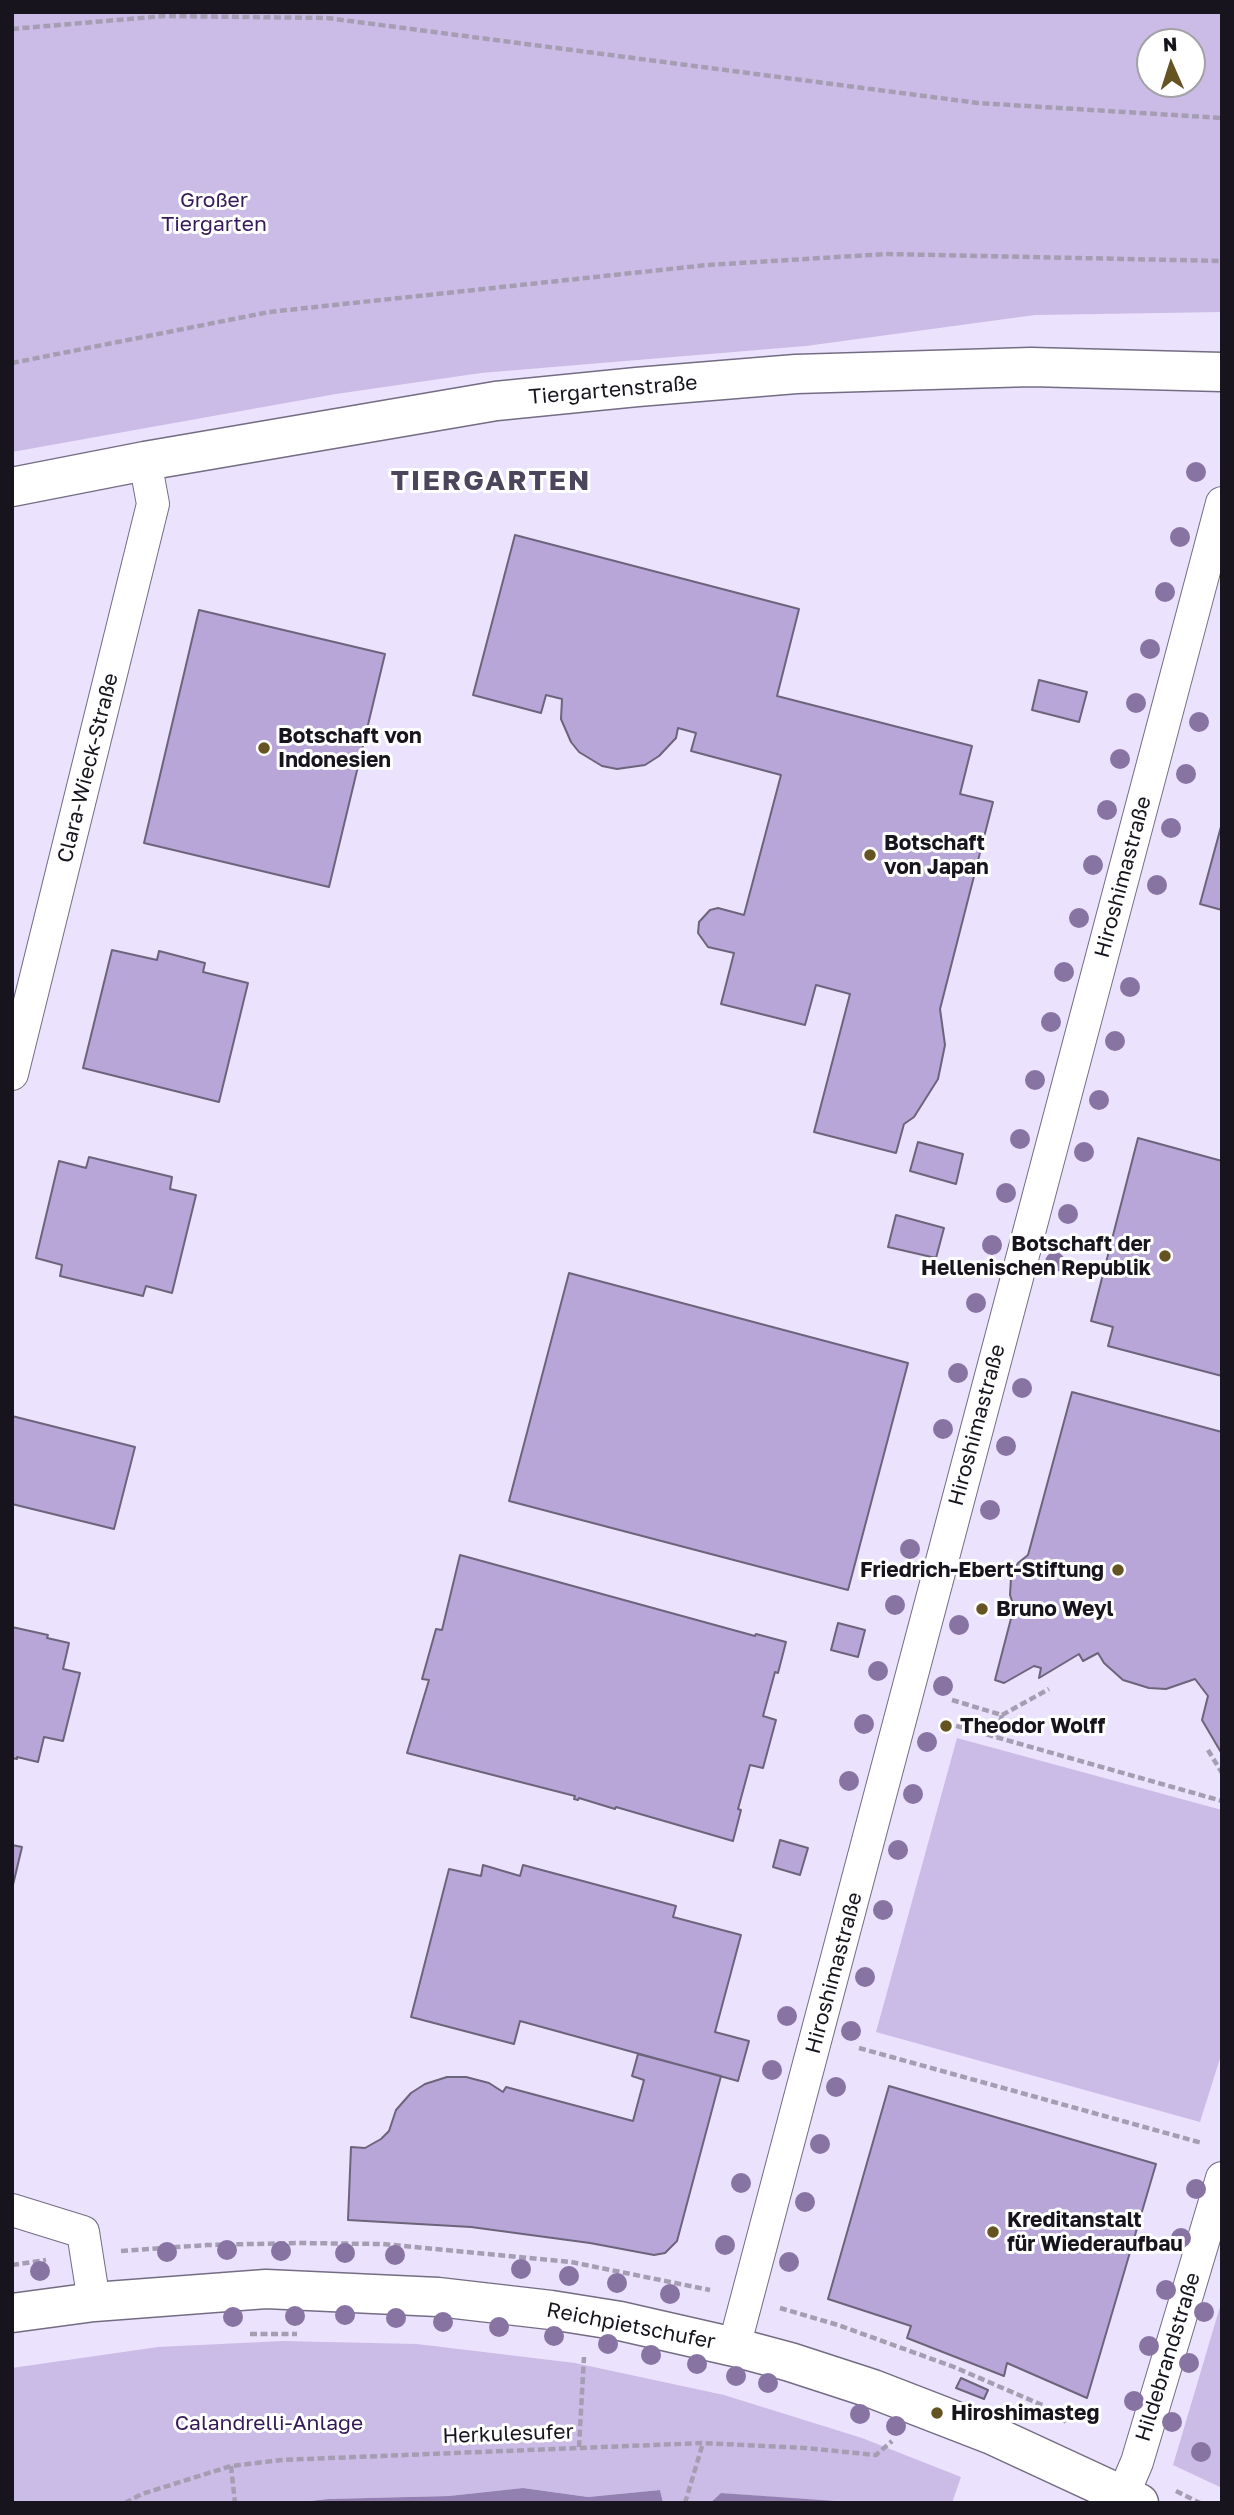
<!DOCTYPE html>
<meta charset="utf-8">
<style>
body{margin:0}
#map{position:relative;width:1234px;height:2515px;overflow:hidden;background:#ebe2fd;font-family:"Golos Text",sans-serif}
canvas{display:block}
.frame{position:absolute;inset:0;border:14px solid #17141d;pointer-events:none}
.north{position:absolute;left:1136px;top:28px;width:70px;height:70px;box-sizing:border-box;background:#fff;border:2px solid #a2a1a5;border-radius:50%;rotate:357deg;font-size:19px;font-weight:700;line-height:28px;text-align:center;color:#17141d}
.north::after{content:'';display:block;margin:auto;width:24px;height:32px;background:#655422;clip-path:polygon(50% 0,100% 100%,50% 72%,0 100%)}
</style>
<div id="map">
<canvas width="1234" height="2515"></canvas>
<div class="frame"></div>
<div class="north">N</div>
</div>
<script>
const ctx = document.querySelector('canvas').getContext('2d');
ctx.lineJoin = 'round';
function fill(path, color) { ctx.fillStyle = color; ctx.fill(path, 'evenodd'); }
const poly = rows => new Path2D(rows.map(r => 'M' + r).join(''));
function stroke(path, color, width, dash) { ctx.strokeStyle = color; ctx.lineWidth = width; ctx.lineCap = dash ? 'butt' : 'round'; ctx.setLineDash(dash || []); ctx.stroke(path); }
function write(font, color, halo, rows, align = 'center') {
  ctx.font = font + ' "Golos Text",sans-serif'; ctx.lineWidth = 6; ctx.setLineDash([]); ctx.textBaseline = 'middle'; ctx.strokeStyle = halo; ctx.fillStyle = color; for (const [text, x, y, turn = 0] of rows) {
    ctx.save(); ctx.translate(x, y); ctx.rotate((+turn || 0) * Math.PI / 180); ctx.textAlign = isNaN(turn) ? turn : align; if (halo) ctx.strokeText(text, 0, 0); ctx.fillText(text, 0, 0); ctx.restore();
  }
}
fill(poly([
 [12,12,1222,12,1222,312,1035,315,806,346,481,373,336,394,12,452],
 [1150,42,1192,42,1192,84,1150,84],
 [957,1738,1222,1810,1222,2052,1200,2122,876,2032],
 [1222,2300,1222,2488,1173,2465],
 [283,2341,417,2344,575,2363,724,2395,862,2438,961,2477,952,2503,847,2503,721,2493,710,2503,663,2503,660,2490,588,2497,523,2488,449,2496,328,2499,293,2503,12,2503,12,2368,158,2347]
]), '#cbbce7');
fill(poly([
 [523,2488,588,2497,660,2490,663,2503,293,2503,328,2499,449,2496],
 [721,2493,835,2501,847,2503,710,2503]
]), '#9280b1');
const building = poly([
 [515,535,799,609,777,696,972,746,960,794,993,802,940,1009,945,1045,938,1079,914,1117,904,1124,896,1153,814,1132,850,994,816,985,805,1025,721,1004,734,953,708,947,698,933,699,922,710,910,718,908,744,915,781,775,691,751,696,733,678,728,676,738,659,756,645,765,617,769,602,766,579,752,571,742,561,719,562,699,546,695,541,713,473,695,515,535],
 [199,610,385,654,329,887,144,843,199,610],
 [1039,680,1087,692,1079,722,1032,710,1039,680],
 [1222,823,1222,910,1200,904,1222,823],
 [112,950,157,960,159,951,205,963,203,972,248,983,219,1102,83,1068,112,950],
 [1138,1138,1222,1161,1222,1376,1108,1346,1113,1327,1091,1321,1138,1138],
 [918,1142,963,1154,956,1184,910,1171,918,1142],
 [89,1157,172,1177,170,1189,196,1195,172,1293,146,1286,143,1296,60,1276,62,1265,36,1258,59,1161,86,1168,89,1157],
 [896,1215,944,1228,936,1258,888,1247,896,1215],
 [569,1273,908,1363,848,1590,509,1501,569,1273],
 [1072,1392,1222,1432,1222,1754,1202,1720,1208,1696,1195,1679,1166,1689,1149,1688,1123,1680,1104,1663,1098,1653,1083,1661,1079,1654,1039,1678,1041,1668,1034,1666,1004,1683,995,1680,1014,1607,1010,1595,1011,1578,1018,1563,1028,1555,1072,1392],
 [12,1416,135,1447,114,1529,12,1504,12,1416],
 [460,1555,755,1636,756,1634,786,1642,778,1673,775,1672,763,1716,776,1720,763,1768,750,1765,738,1809,741,1810,733,1841,616,1807,615,1809,579,1798,578,1800,574,1799,575,1796,407,1753,429,1680,422,1679,436,1629,442,1630,460,1555],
 [838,1623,865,1630,858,1657,831,1650,838,1623],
 [12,1627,48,1635,47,1638,69,1643,63,1669,80,1673,63,1741,44,1737,38,1762,17,1757,17,1759,12,1758,12,1627],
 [780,1840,808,1848,800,1875,773,1867,780,1840],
 [12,1845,22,1847,12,1889,12,1845],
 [483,1865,520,1876,523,1865,676,1906,673,1917,741,1935,715,2032,749,2041,738,2081,520,2021,514,2044,411,2017,449,1869,481,1876,483,1865],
 [638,2054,721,2076,677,2241,665,2253,654,2255,590,2243,471,2227,348,2220,351,2147,365,2148,381,2139,389,2131,396,2110,411,2093,425,2084,447,2077,466,2077,489,2083,503,2092,506,2087,633,2121,644,2080,632,2076,638,2054],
 [889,2086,1156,2164,1087,2398,1007,2363,1004,2376,907,2338,911,2326,828,2299,889,2086],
 [961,2378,988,2390,984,2399,956,2388,961,2378]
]);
fill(building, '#b8a6d9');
stroke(building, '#6c647b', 2);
const minor = poly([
 [12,1074,153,504,145,461],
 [12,2210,83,2232,94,2302],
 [734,2347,1222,503],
 [1123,2495,1137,2462,1222,2178]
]);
const secondary = poly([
 [12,487,145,461,496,401,637,387,796,374,1031,367,1222,372],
 [12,2313,94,2302,266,2289,438,2297,551,2310,620,2321,734,2347,790,2362,873,2389,992,2435,1139,2503]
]);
stroke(minor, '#746c83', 34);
stroke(secondary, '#746c83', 41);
stroke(poly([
 [12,29,164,16,327,18,978,103,1222,118],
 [12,363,269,312,707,265,887,254,1222,261],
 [952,1700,1002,1715,997,1737],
 [1002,1715,1049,1689],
 [946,1723,1222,1801],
 [1208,1750,1222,1773],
 [859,2048,1202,2143],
 [121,2251,207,2245,297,2243,383,2244,571,2262,710,2290],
 [12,2265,46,2260],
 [780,2308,838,2325,954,2367,1049,2408,1066,2422],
 [250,2334,297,2334],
 [579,2447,584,2357],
 [231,2466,235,2503],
 [1176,2491,1200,2503],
 [125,2503,142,2494,231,2466,281,2460,703,2443,805,2448,876,2455,892,2441],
 [685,2503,703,2443]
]), '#a59eb3', 4.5, [7, 3.5]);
stroke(minor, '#fff', 32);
stroke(secondary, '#fff', 38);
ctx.fillStyle = '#8774a2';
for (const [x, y] of [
 [1196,472],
 [1180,537],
 [1165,592],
 [1150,649],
 [1136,703],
 [1199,722],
 [1120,759],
 [1186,774],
 [1107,810],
 [1171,828],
 [1093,865],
 [1157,885],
 [1079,918],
 [1064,972],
 [1130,987],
 [1051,1022],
 [1115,1041],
 [1035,1080],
 [1099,1100],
 [1020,1139],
 [1084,1152],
 [1006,1193],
 [1068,1214],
 [992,1245],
 [1055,1262],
 [976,1303],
 [958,1373],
 [1022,1388],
 [943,1429],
 [1006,1446],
 [990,1510],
 [910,1549],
 [895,1605],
 [959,1625],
 [878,1671],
 [943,1686],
 [864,1724],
 [927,1742],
 [849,1781],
 [913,1794],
 [898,1850],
 [883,1910],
 [865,1977],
 [787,2016],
 [851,2031],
 [772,2070],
 [836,2087],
 [820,2144],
 [741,2183],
 [1196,2189],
 [805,2202],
 [1181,2238],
 [725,2245],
 [227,2250],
 [281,2251],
 [167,2252],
 [345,2253],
 [395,2255],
 [789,2262],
 [521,2269],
 [40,2271],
 [569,2276],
 [617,2283],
 [1166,2290],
 [670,2294],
 [1204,2312],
 [345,2315],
 [295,2316],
 [233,2317],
 [396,2318],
 [443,2322],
 [499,2327],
 [554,2336],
 [608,2344],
 [1149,2346],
 [651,2355],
 [1189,2363],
 [697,2364],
 [736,2376],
 [768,2383],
 [1134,2401],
 [860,2414],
 [1172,2422],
 [896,2426],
 [1201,2452]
]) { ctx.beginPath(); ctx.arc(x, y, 10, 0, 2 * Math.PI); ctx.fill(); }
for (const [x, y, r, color] of [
 [264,748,7,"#655422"],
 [870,855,7,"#655422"],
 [1165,1256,7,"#655422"],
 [1118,1570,7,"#655422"],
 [982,1609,7,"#655422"],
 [946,1726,7,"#655422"],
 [993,2232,7,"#655422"],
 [937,2413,7,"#655422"]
]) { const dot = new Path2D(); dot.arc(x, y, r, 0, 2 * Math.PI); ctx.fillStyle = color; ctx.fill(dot); stroke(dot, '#fff', 2.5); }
write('21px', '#361a57', '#fff', [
 ["Großer",214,200],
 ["Tiergarten",214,224],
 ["Calandrelli-Anlage",269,2423]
]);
write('21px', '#17141d', '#fff', [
 ["Tiergartenstraße",613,390,-5],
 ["Clara-Wieck-Straße",88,768,-76],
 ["Hiroshimastraße",1123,877,-75],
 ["Hiroshimastraße",977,1425,-75],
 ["Hiroshimastraße",834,1973,-75],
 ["Reichpietschufer",631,2326,11],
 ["Hildebrandstraße",1168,2357,-73],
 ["Herkulesufer",508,2434,-2]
]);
write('bold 21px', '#17141d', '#fff', [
 ["Botschaft von",278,736],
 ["Indonesien",278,760],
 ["Botschaft",884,843],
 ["von Japan",884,867],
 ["Botschaft der",1151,1244,"right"],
 ["Hellenischen Republik",1151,1268,"right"],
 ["Friedrich-Ebert-Stiftung",1104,1570,"right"],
 ["Bruno Weyl",996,1609],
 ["Theodor Wolff",960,1726],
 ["Kreditanstalt",1007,2220],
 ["für Wiederaufbau",1007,2244],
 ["Hiroshimasteg",951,2413]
], 'left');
ctx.letterSpacing = '2px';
write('bold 28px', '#4d455c', '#fff', [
 ["TIERGARTEN",491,481]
]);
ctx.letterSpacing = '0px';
</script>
